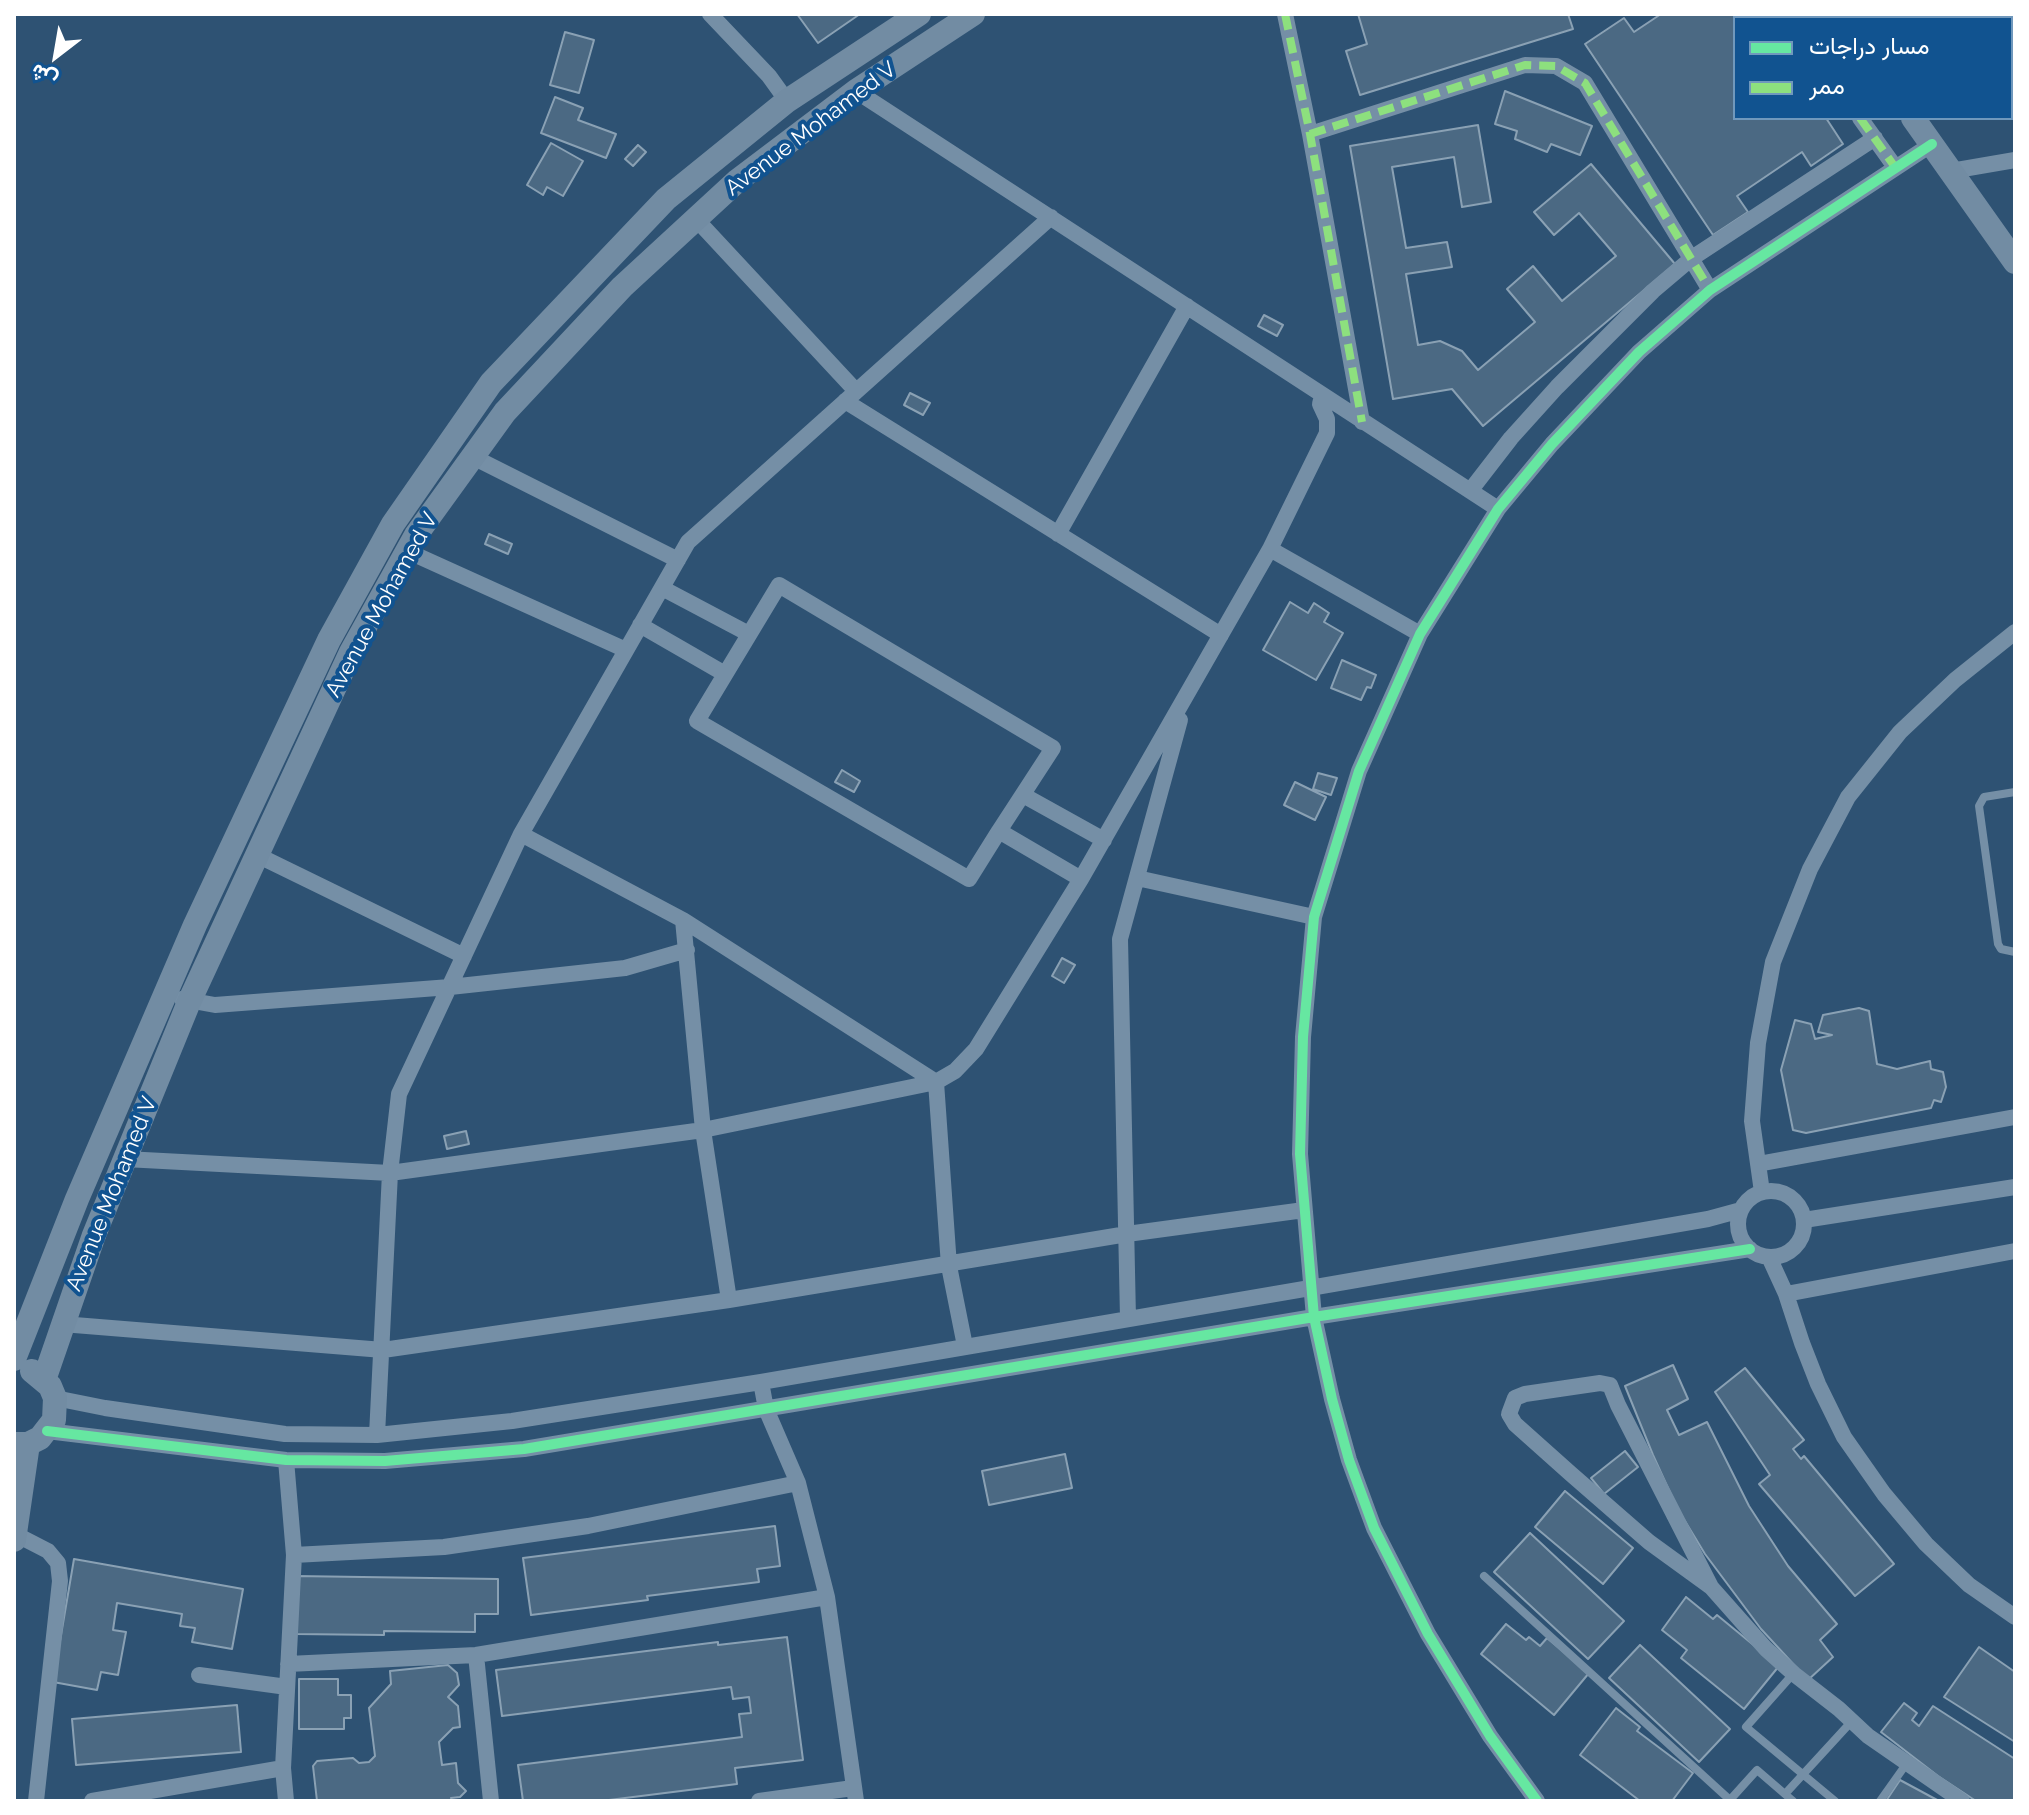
<!DOCTYPE html>
<meta charset="utf-8">
<style>
body{margin:0}
#map{position:relative;width:2029px;height:1815px;overflow:hidden;background:#2e5273;font-family:Raleway,Vazirmatn,sans-serif}
canvas{display:block}
.frame{position:absolute;inset:0;border:16px solid #fff;pointer-events:none}
.legend{position:absolute;left:1733px;top:16px;width:280px;height:104px;box-sizing:border-box;background:#115390;border:2px solid #7098bc;margin:0;padding:10px 14px;list-style:none;font-size:24px;color:#fff}
.legend li{display:flex;align-items:center;gap:16px;height:40px}
.legend b{width:40px;border:2px solid #7098bc}
.north{position:absolute;left:16px;top:16px;width:80px;height:80px;-webkit-text-stroke:6px #115390;paint-order:stroke;rotate:211deg;font-size:22px;font-weight:700;line-height:32px;text-align:center;color:#fff}
.north::after{content:'';display:block;margin:auto;width:28px;height:36px;background:#fff;clip-path:polygon(50% 0,100% 100%,50% 72%,0 100%)}
</style>
<div id="map">
<canvas width="2029" height="1815"></canvas>
<div class="frame"></div>
<ul class="legend">
<li><b style="height:10px;background:#66e7a1"></b>مسار دراجات</li>
<li><b style="height:10px;background:#8de07e"></b>ممر</li>
</ul>
<div class="north">ش</div>
</div>
<script>
const ctx = document.querySelector('canvas').getContext('2d');
ctx.lineJoin = 'round';
function fill(path, color) { ctx.fillStyle = color; ctx.fill(path, 'evenodd'); }
const poly = rows => new Path2D(rows.map(r => 'M' + r).join(''));
function stroke(path, color, width, dash) { ctx.strokeStyle = color; ctx.lineWidth = width; ctx.lineCap = dash ? 'butt' : 'round'; ctx.setLineDash(dash || []); ctx.stroke(path); }
function write(font, color, halo, rows, align = 'center') {
  ctx.font = font + ' Raleway,sans-serif'; ctx.lineWidth = 8; ctx.setLineDash([]); ctx.textBaseline = 'middle'; ctx.strokeStyle = halo; ctx.fillStyle = color; for (const [text, x, y, turn = 0] of rows) {
    ctx.save(); ctx.translate(x, y); ctx.rotate((+turn || 0) * Math.PI / 180); ctx.textAlign = isNaN(turn) ? turn : align; if (halo) ctx.strokeText(text, 0, 0); ctx.fillText(text, 0, 0); ctx.restore();
  }
}
const building = poly([
 [797,14,860,14,818,43,797,14],
 [1358,14,1568,14,1573,29,1360,95,1346,51,1367,44,1358,14],
 [1661,14,1756,14,1759,18,1735,18,1735,118,1826,118,1843,144,1811,166,1802,152,1737,196,1748,212,1713,235,1585,44,1624,18,1634,32,1661,14],
 [565,32,594,40,579,93,550,85,565,32],
 [1505,91,1592,126,1580,155,1551,144,1547,152,1515,139,1517,131,1495,124,1505,91],
 [555,97,583,108,578,120,616,134,606,158,541,133,555,97],
 [1478,125,1491,202,1462,207,1454,157,1392,167,1406,248,1447,242,1452,267,1406,274,1418,345,1440,341,1462,351,1478,370,1535,322,1507,289,1533,266,1562,301,1616,256,1579,213,1554,235,1534,212,1591,164,1675,264,1483,426,1452,389,1393,399,1350,146,1478,125],
 [551,143,583,161,563,196,547,187,543,195,527,185,551,143],
 [638,145,646,152,633,166,625,159,638,145],
 [1264,315,1283,325,1277,336,1258,326,1264,315],
 [910,393,930,403,923,415,904,405,910,393],
 [489,534,512,544,508,554,485,544,489,534],
 [1290,602,1308,613,1314,603,1329,613,1324,622,1343,633,1316,680,1263,650,1290,602],
 [1342,660,1376,675,1371,688,1367,687,1361,700,1331,688,1342,660],
 [842,770,860,781,854,792,835,782,842,770],
 [1318,773,1337,778,1331,795,1313,789,1318,773],
 [1295,782,1326,797,1315,820,1284,805,1295,782],
 [1062,958,1075,965,1064,983,1052,976,1062,958],
 [1859,1008,1869,1011,1877,1064,1897,1069,1930,1061,1931,1069,1943,1072,1946,1087,1941,1102,1934,1100,1931,1108,1806,1133,1793,1130,1781,1070,1795,1020,1811,1024,1815,1039,1832,1035,1818,1032,1823,1015,1859,1008],
 [466,1131,469,1144,447,1149,444,1136,466,1131],
 [1673,1365,1688,1399,1667,1410,1679,1435,1707,1422,1749,1506,1788,1566,1837,1624,1820,1640,1833,1657,1808,1680,1761,1629,1705,1554,1677,1508,1653,1455,1625,1386,1673,1365],
 [1745,1368,1804,1440,1793,1449,1801,1459,1804,1456,1894,1564,1855,1596,1759,1484,1770,1475,1715,1392,1745,1368],
 [1625,1451,1638,1467,1604,1494,1591,1478,1625,1451],
 [1065,1454,1072,1488,989,1505,982,1471,1065,1454],
 [1565,1491,1633,1548,1603,1584,1535,1527,1565,1491],
 [775,1526,780,1566,757,1569,759,1582,647,1596,648,1600,531,1615,523,1558,775,1526],
 [1530,1533,1624,1621,1588,1659,1494,1572,1530,1533],
 [74,1559,243,1589,232,1649,192,1642,195,1628,180,1626,182,1614,117,1603,113,1630,126,1632,118,1675,101,1672,97,1690,53,1682,74,1559],
 [295,1576,498,1579,498,1614,475,1614,475,1632,384,1631,384,1635,295,1634,295,1576],
 [1686,1597,1713,1619,1717,1615,1779,1666,1744,1709,1681,1658,1687,1650,1662,1630,1686,1597],
 [1506,1624,1526,1640,1529,1637,1540,1646,1547,1638,1589,1673,1554,1715,1481,1654,1506,1624],
 [787,1637,803,1760,735,1768,737,1784,601,1801,523,1801,518,1765,742,1737,739,1714,751,1713,749,1697,733,1699,731,1687,502,1716,496,1670,718,1642,718,1645,787,1637],
 [1640,1645,1730,1729,1699,1762,1609,1678,1640,1645],
 [1979,1647,2015,1672,2015,1742,1944,1697,1979,1647],
 [448,1665,457,1673,459,1685,448,1697,458,1706,460,1727,453,1728,439,1742,442,1765,456,1763,458,1783,466,1791,460,1797,451,1798,454,1801,317,1801,313,1766,317,1761,353,1758,359,1763,369,1762,375,1756,369,1708,391,1684,390,1671,448,1665],
 [299,1679,338,1679,338,1695,351,1695,351,1718,344,1718,344,1729,299,1729,299,1679],
 [1904,1703,1917,1713,1912,1720,1919,1726,1933,1706,2015,1759,2015,1801,1976,1801,1938,1776,1881,1732,1904,1703],
 [237,1705,241,1752,76,1765,72,1719,237,1705],
 [1616,1708,1640,1727,1637,1731,1693,1773,1672,1801,1640,1801,1580,1755,1616,1708],
 [1900,1780,1939,1801,1886,1801,1900,1780]
]);
fill(building, '#4b6983');
stroke(building, '#8aa1b4', 2);
stroke(poly([
 [2015,792,1984,797,1979,806,1998,944,2001,949,2015,952],
 [1484,1576,1730,1800],
 [1793,1674,1746,1727,1835,1801],
 [1785,1794,1852,1721],
 [1729,1801,1757,1770,1793,1801],
 [1880,1801,1907,1763]
]), '#758fa6', 8);
stroke(poly([
 [710,14,769,76,787,101],
 [1285,14,1310,134,1362,422],
 [1783,14,1786,18],
 [1988,14,1990,18],
 [2011,48,2015,54],
 [856,91,1498,509],
 [1860,118,1895,167],
 [1310,134,1525,65,1556,66,1585,83,1710,290],
 [1951,171,2015,160],
 [696,219,856,391],
 [845,401,1221,635],
 [473,457,678,560],
 [1470,491,1511,438,1557,387,1653,291,1692,258,1875,138],
 [1058,534,1187,306],
 [1270,549,1420,634],
 [407,551,626,650],
 [662,588,749,634],
 [640,625,725,674],
 [1023,795,1104,840],
 [999,831,1053,748,779,585,697,721,969,879,999,831,1081,879],
 [521,834,683,920,936,1082,949,1266,965,1346],
 [257,855,464,956],
 [1137,878,1314,917],
 [683,920,703,1130,729,1300],
 [182,999,215,1005,450,987,625,968,687,950],
 [125,1159,390,1173,703,1130,936,1082,955,1071,976,1049,1081,879,1270,549,1327,433,1327,419,1320,404,1322,396],
 [1758,1164,2015,1117],
 '1738 1224a33 33 0 1 1 66 0a33 33 0 1 1-66 0Z',
 [1762,1192,1752,1121,1758,1043,1773,962,1810,869,1848,797,1900,732,1955,680,2015,632],
 [1804,1220,2015,1187],
 [1769,1257,1786,1294,1802,1343,1818,1384,1844,1437,1884,1494,1926,1544,1969,1585,2015,1617],
 [1786,1294,2015,1251],
 [1128,1318,1120,939,1180,720],
 [62,1324,383,1350,729,1300,1127,1234,1304,1210],
 [761,1382,766,1409,798,1483,827,1597,856,1801],
 [55,1398,105,1408,285,1434,377,1435,512,1421,761,1382,1310,1288,1708,1219,1741,1210],
 [47,1431,286,1460,385,1461,524,1449,1314,1317,1750,1249],
 [377,1435,390,1173,399,1094,521,834,688,542,1051,217],
 [286,1460,294,1555,283,1768,286,1801],
 [15,1534,48,1551,58,1563,60,1581,36,1801],
 [294,1555,444,1547,588,1526,798,1483],
 [1711,1587,1618,1405,1610,1385,1600,1383,1525,1394,1515,1398,1509,1414,1515,1424,1571,1474,1649,1542,1711,1587,1766,1649,1794,1674,1839,1709,1868,1736,1962,1801],
 [476,1655,491,1801],
 [288,1664,476,1655,827,1597],
 [199,1675,287,1687],
 [92,1801,283,1768],
 [759,1801,853,1788],
 [1537,1801,1490,1736,1428,1634,1374,1528,1349,1460,1332,1399,1314,1317,1300,1154,1303,1037,1314,917,1359,771,1420,634,1498,509,1552,444,1639,352,1710,290,1932,144]
]), '#758fa6', 16);
stroke(poly([
 [1839,14,1842,18],
 [1913,118,2015,262],
 [14,1359,77,1199,195,925,329,640,393,524,491,383,666,199,787,101,919,14],
 [44,1380,94,1235,189,1002,351,652,416,535,505,412,622,287,737,181,856,91,973,14],
 [14,1444,28,1444,40,1438,54,1420,55,1398,50,1386,32,1371],
 [14,1540,28,1444]
]), '#728ca3', 24);
stroke(poly([
 [1285,14,1310,134,1362,422],
 [1783,14,1786,18],
 [1860,118,1895,167],
 [1310,134,1525,65,1556,66,1585,83,1710,290]
]), '#8de07e', 8, [16, 8]);
stroke(poly([
 [47,1431,286,1460,385,1461,524,1449,1314,1317,1750,1249],
 [1537,1801,1490,1736,1428,1634,1374,1528,1349,1460,1332,1399,1314,1317,1300,1154,1303,1037,1314,917,1359,771,1420,634,1498,509,1552,444,1639,352,1710,290,1932,144]
]), '#66e7a1', 10);
write('22px', '#fff', '#115390', [
 ["Avenue Mohamed V",811,129,-37],
 ["Avenue Mohamed V",382,605,-61],
 ["Avenue Mohamed V",112,1194,-68]
]);
</script>
